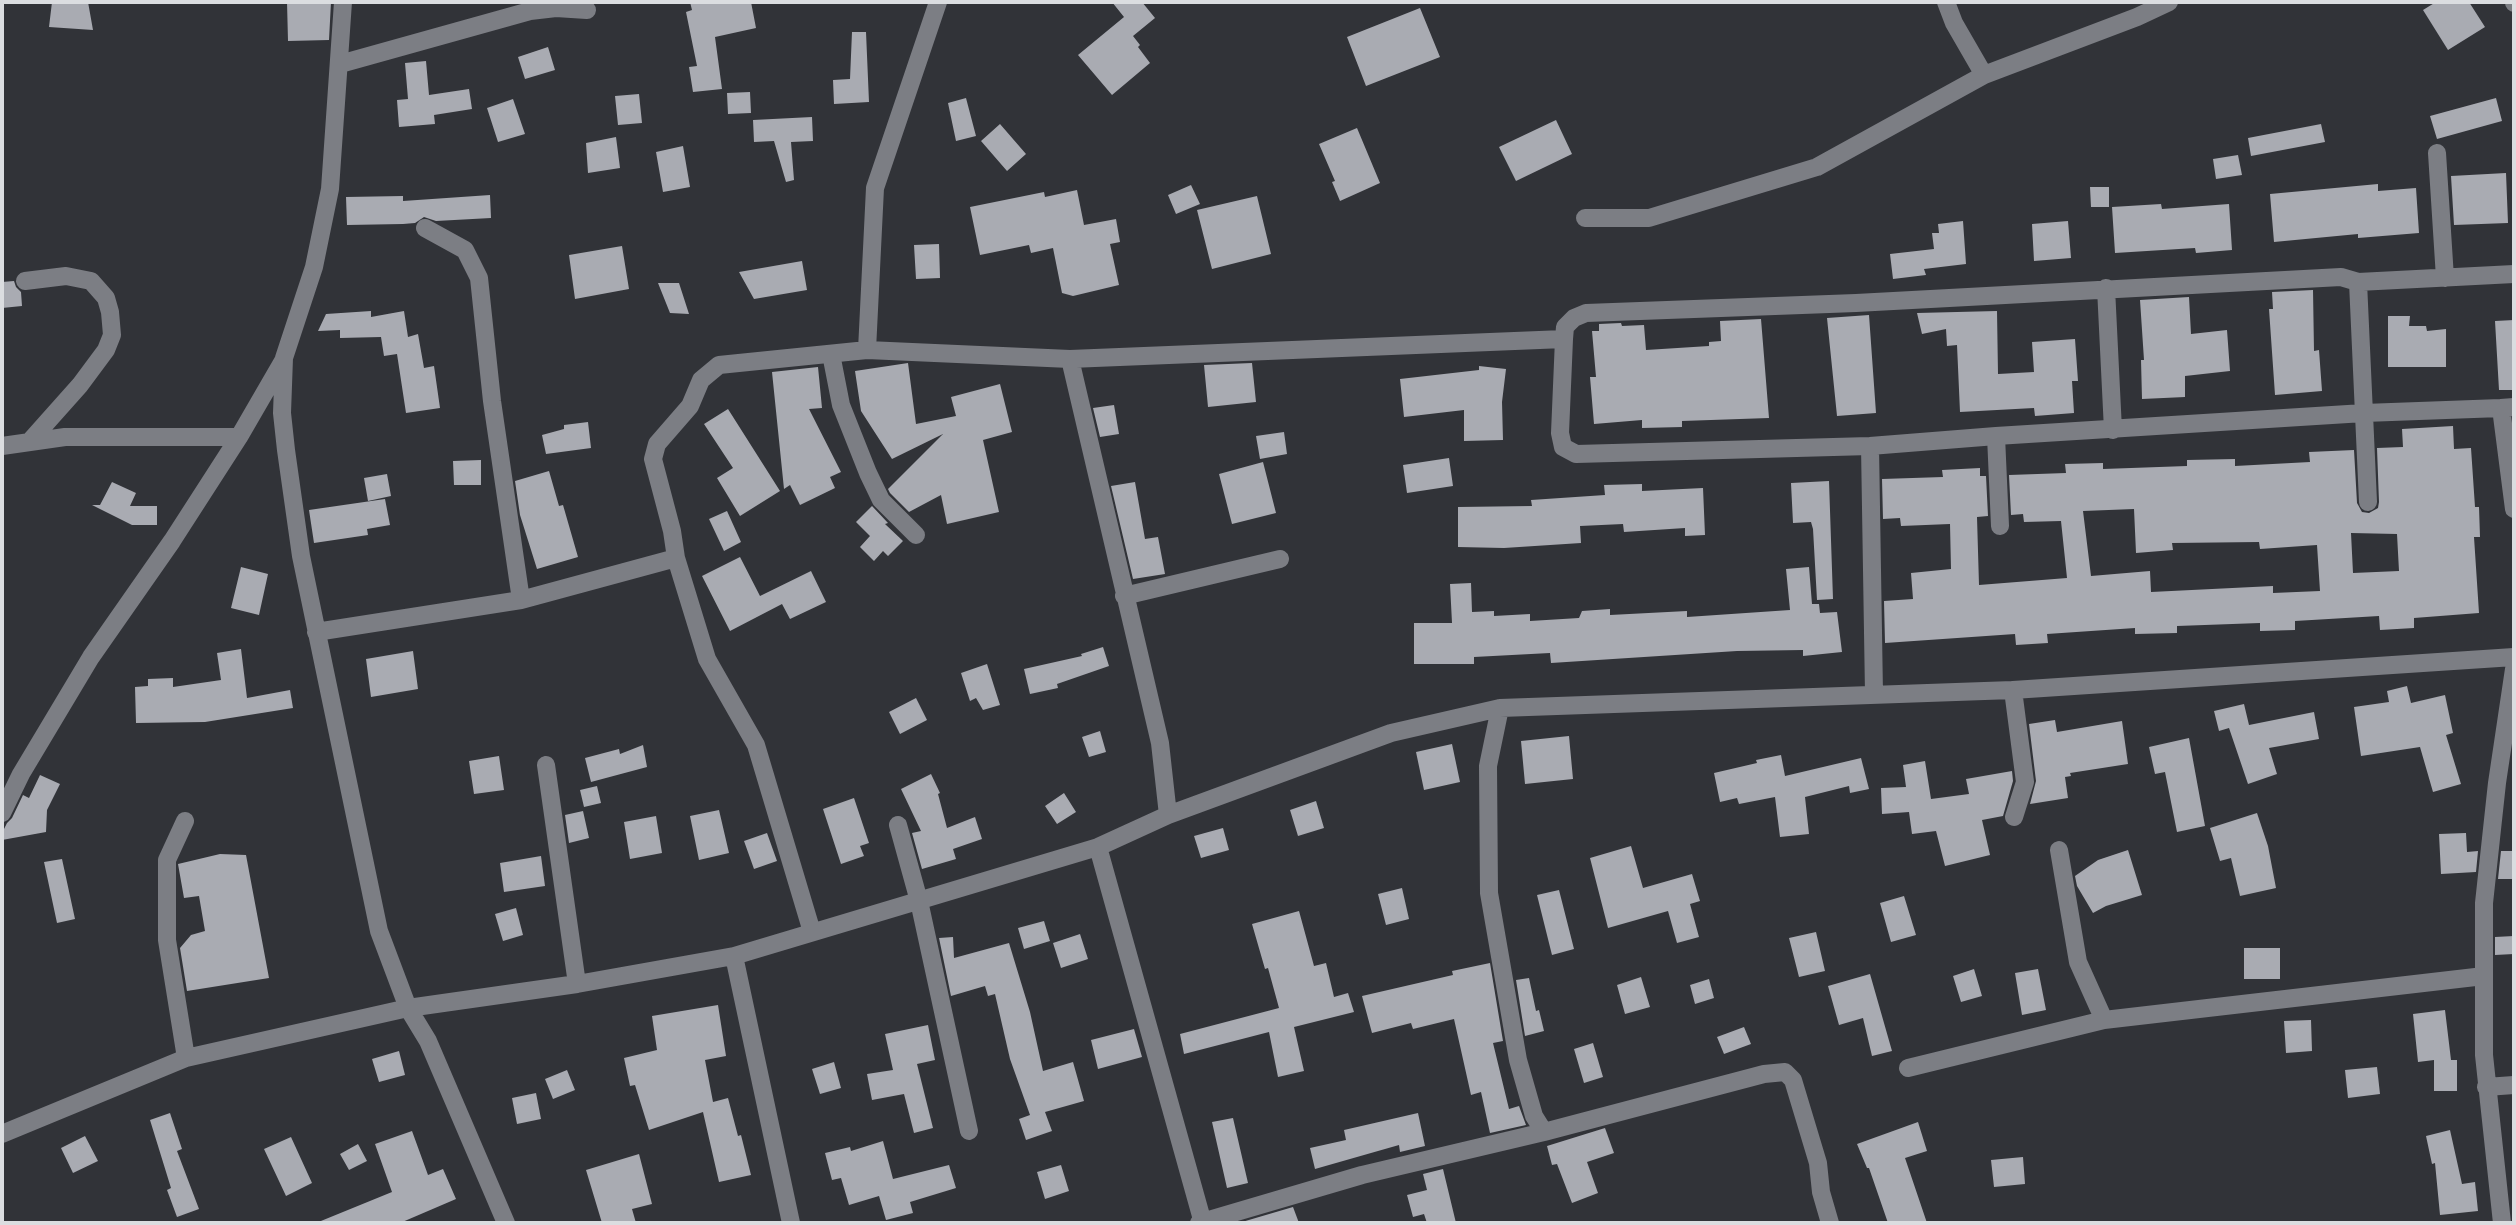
<!DOCTYPE html>
<style>
body{margin:0}
#map{position:relative;width:2516px;height:1225px;overflow:hidden;background:#313338;font-family:Lato,sans-serif}
canvas{display:block}
.frame{position:absolute;inset:0;border:4px solid #dbdde0;pointer-events:none}
</style>
<div id="map">
<canvas width="2516" height="1225"></canvas>
<div class="frame"></div>
</div>
<script>
const ctx = document.querySelector('canvas').getContext('2d');
ctx.lineJoin = 'round';
function fill(path, color) { ctx.fillStyle = color; ctx.fill(path, 'evenodd'); }
const poly = rows => new Path2D(rows.map(r => 'M' + r).join(''));
function stroke(path, color, width, dash) { ctx.strokeStyle = color; ctx.lineWidth = width; ctx.lineCap = dash ? 'butt' : 'round'; ctx.setLineDash(dash || []); ctx.stroke(path); }
fill(poly([
 [52,2,88,2,93,30,49,27],
 [287,2,331,2,329,40,288,41],
 [690,2,751,2,756,28,715,37,722,89,693,92,689,67,697,66,686,12,692,10],
 [1112,2,1142,2,1155,18,1133,36,1140,45,1138,47,1150,63,1112,95,1078,55,1124,17],
 [2436,2,2469,2,2485,27,2448,50,2423,10],
 [1420,8,1440,57,1366,86,1347,37],
 [852,32,866,32,869,102,834,104,833,80,850,79],
 [548,47,555,70,525,79,518,57],
 [426,61,429,95,469,89,472,109,434,115,435,124,399,127,397,100,408,99,405,63],
 [750,92,751,113,728,114,727,93],
 [639,94,642,123,618,125,615,96],
 [966,98,976,136,956,141,948,103],
 [2496,98,2502,121,2437,139,2430,116],
 [513,99,525,134,498,142,487,108],
 [812,117,813,141,791,142,794,180,786,182,774,141,754,142,753,120],
 [1556,120,1572,154,1516,181,1499,147],
 [1000,124,1026,154,1007,171,981,141],
 [2321,124,2325,142,2251,156,2248,138],
 [1357,128,1380,183,1340,201,1332,182,1335,181,1319,144],
 [616,137,620,168,588,173,586,143],
 [683,146,690,187,663,192,656,152],
 [2238,155,2242,175,2216,179,2213,159],
 [2506,173,2508,223,2454,225,2451,176],
 [2378,184,2378,191,2416,188,2419,233,2358,238,2358,234,2274,242,2270,194],
 [1191,185,1200,204,1176,214,1168,195],
 [2090,187,2109,187,2109,207,2091,207],
 [1077,190,1084,225,1116,219,1120,242,1110,244,1119,285,1073,296,1062,293,1053,248,1031,253,1029,245,980,255,970,207,1044,192,1045,197],
 [490,195,491,218,436,221,424,217,415,223,403,224,347,225,346,197,403,196,403,201],
 [1257,196,1271,254,1212,269,1197,210],
 [2161,204,2162,209,2229,204,2232,250,2196,253,2195,248,2115,253,2112,207],
 [1963,221,1966,264,1924,269,1926,275,1893,279,1890,254,1934,249,1932,233,1939,233,1938,224],
 [2068,221,2071,258,2034,261,2032,224],
 [939,244,940,278,916,279,914,245],
 [622,246,629,289,575,299,569,255],
 [802,261,807,290,754,299,739,272],
 [14,281,16,287,21,292,22,306,2,308,2,282],
 [658,283,679,283,689,314,670,313],
 [2313,290,2314,351,2319,350,2322,391,2275,395,2269,309,2273,309,2272,292],
 [2189,297,2191,334,2227,330,2230,371,2185,376,2185,397,2142,399,2141,360,2144,360,2140,300],
 [371,311,371,317,404,311,408,337,418,334,424,368,434,366,440,408,406,413,397,354,384,356,381,337,340,338,340,330,318,331,326,314],
 [1997,311,1998,374,2034,372,2032,342,2075,339,2078,381,2072,381,2074,413,2035,416,2034,408,1960,412,1957,345,1947,346,1946,329,1922,334,1917,313],
 [1869,315,1876,413,1837,416,1827,318],
 [2388,316,2410,316,2409,326,2426,326,2427,331,2446,329,2446,367,2388,367],
 [1761,319,1769,418,1682,421,1682,427,1642,428,1642,420,1594,424,1590,377,1596,377,1592,331,1599,331,1599,324,1621,323,1622,326,1644,325,1646,350,1709,346,1709,342,1721,341,1720,321],
 [2514,320,2514,390,2499,390,2495,321],
 [908,363,916,424,956,416,951,397,1000,384,1012,432,983,440,999,512,947,524,941,495,909,512,890,493,888,489,943,434,892,459,861,411,855,371],
 [1252,363,1256,402,1208,407,1204,365],
 [1479,366,1506,369,1502,402,1503,440,1464,441,1464,410,1404,417,1400,379,1479,370],
 [818,367,822,408,809,409,841,472,830,477,835,488,800,505,790,485,784,489,772,372],
 [1114,405,1119,434,1100,437,1093,408],
 [728,409,780,491,740,516,717,478,733,468,704,424],
 [588,422,591,448,546,454,542,435,564,429,564,425],
 [2453,426,2454,449,2471,448,2475,507,2479,507,2480,537,2474,537,2479,613,2414,618,2414,628,2380,630,2379,616,2295,621,2295,630,2260,631,2260,623,2177,626,2177,633,2135,634,2135,628,2047,634,2048,643,2016,645,2015,634,1885,643,1884,601,1913,599,1911,573,1951,569,1950,524,1901,526,1900,518,1883,519,1882,479,1943,477,1942,470,1980,468,1980,476,1986,476,1988,516,1977,517,1979,585,2067,578,2061,521,2024,522,2023,514,2011,515,2009,475,2066,473,2065,464,2103,463,2103,469,2187,466,2187,460,2235,459,2235,466,2310,462,2309,452,2354,450,2357,503,2362,512,2369,513,2378,508,2379,502,2377,448,2403,447,2402,429],
 [2134,509,2136,553,2173,550,2172,543,2259,542,2260,549,2317,545,2320,591,2273,593,2273,586,2151,592,2150,571,2091,576,2083,511],
 [2351,533,2397,534,2399,571,2353,573],
 [1284,432,1287,454,1260,459,1256,436],
 [1449,458,1453,486,1407,493,1403,465],
 [481,460,481,485,454,485,453,461],
 [1263,462,1276,513,1232,524,1219,474],
 [549,471,559,506,563,505,578,557,537,569,520,515,515,481],
 [387,474,391,496,368,501,364,478],
 [1829,481,1833,599,1817,600,1813,529,1811,522,1793,523,1791,483],
 [112,482,136,493,130,506,157,506,157,525,132,525,92,505,100,505],
 [1135,482,1145,539,1158,537,1165,574,1133,579,1111,486],
 [1642,484,1642,491,1703,488,1705,535,1685,536,1685,528,1624,532,1623,524,1580,526,1581,543,1504,548,1458,547,1458,507,1532,506,1531,500,1605,495,1604,485],
 [385,499,390,525,367,529,368,535,314,543,309,510],
 [872,506,888,523,885,524,903,541,888,556,883,551,874,561,860,547,870,536,856,522],
 [727,511,741,542,724,551,709,519],
 [740,557,760,596,811,571,826,602,790,619,782,604,730,631,702,576],
 [241,567,268,574,259,615,231,608],
 [1809,567,1812,604,1819,604,1820,613,1837,612,1842,652,1803,656,1803,650,1737,651,1551,663,1550,653,1474,657,1474,664,1414,664,1414,623,1452,623,1450,584,1471,583,1472,612,1494,611,1494,616,1530,614,1530,621,1579,618,1582,611,1610,609,1610,615,1687,611,1687,617,1790,610,1786,569],
 [1103,647,1109,666,1057,684,1058,688,1030,694,1024,669,1082,656,1081,654],
 [241,649,247,698,290,690,293,708,205,722,136,723,135,687,148,686,148,679,173,678,173,687,221,680,217,653],
 [413,651,418,689,371,697,366,659],
 [987,664,1000,705,983,710,976,698,970,701,961,673],
 [2407,686,2411,703,2445,695,2453,733,2446,735,2461,784,2433,792,2420,747,2361,756,2354,707,2389,702,2387,691],
 [916,698,927,720,900,734,889,712],
 [2244,704,2249,725,2314,712,2319,739,2269,748,2277,774,2248,784,2229,728,2219,731,2214,711],
 [2055,720,2057,732,2122,721,2128,764,2070,773,2071,776,2065,777,2068,798,2030,804,2036,781,2029,724],
 [1100,731,1106,752,1089,757,1082,737],
 [1569,736,1573,779,1525,784,1521,741],
 [2189,738,2205,826,2177,832,2165,772,2155,774,2149,747],
 [1452,744,1460,782,1424,790,1416,752],
 [643,745,647,767,591,782,585,758,619,749,620,754],
 [1781,755,1785,776,1861,758,1869,789,1850,793,1849,786,1805,797,1809,834,1780,837,1775,797,1739,804,1737,798,1720,802,1714,773,1757,763,1756,760],
 [499,756,504,790,474,794,469,761],
 [1925,761,1931,799,1969,794,1966,779,2012,771,2013,781,2003,816,1982,820,1990,855,1945,866,1936,831,1912,834,1909,812,1882,814,1881,788,1906,787,1903,765],
 [931,774,940,793,938,794,947,828,975,817,982,839,953,849,956,859,922,869,912,833,921,831,901,789],
 [40,775,60,784,47,810,46,832,2,840,2,833,7,823,12,818,23,795,29,798],
 [597,786,601,803,584,807,580,790],
 [1064,793,1076,812,1057,824,1045,806],
 [854,798,869,843,860,846,864,856,841,864,823,809],
 [1316,801,1324,828,1298,836,1290,810],
 [719,810,729,853,699,860,690,816],
 [583,811,589,838,569,843,565,815],
 [2257,813,2268,846,2276,888,2240,896,2231,858,2220,861,2210,828],
 [656,816,662,853,630,859,624,822],
 [1223,828,1229,850,1201,858,1194,836],
 [767,833,777,861,754,869,744,841],
 [2466,833,2467,852,2478,851,2476,872,2441,874,2439,834],
 [1631,846,1643,888,1692,874,1700,901,1690,904,1699,937,1677,943,1668,911,1608,928,1590,858],
 [2128,850,2142,895,2106,906,2093,913,2077,886,2075,876,2098,860],
 [2501,851,2514,851,2514,879,2498,879],
 [220,854,246,855,269,978,187,991,180,948,191,935,205,931,199,896,184,898,178,864],
 [541,856,545,886,504,892,500,863],
 [62,859,75,919,57,923,44,862],
 [1402,888,1409,919,1386,925,1378,894],
 [1559,890,1574,949,1552,955,1537,895],
 [1904,896,1916,935,1891,942,1880,903],
 [516,908,523,935,503,941,495,914],
 [1299,911,1314,966,1326,963,1334,997,1348,993,1354,1012,1294,1027,1304,1071,1278,1077,1269,1032,1184,1054,1180,1034,1279,1008,1268,968,1265,969,1252,924],
 [1044,921,1050,941,1024,949,1018,928],
 [1816,932,1825,971,1799,977,1789,938],
 [1080,934,1088,959,1061,968,1053,943],
 [2514,936,2514,954,2495,955,2495,937],
 [953,937,954,958,1009,943,1030,1012,1043,1071,1073,1062,1084,1101,1045,1112,1052,1131,1026,1140,1019,1119,1030,1115,1010,1059,995,994,988,996,985,986,951,996,939,938],
 [2244,948,2280,948,2280,979,2244,979],
 [1490,963,1503,1041,1493,1043,1509,1109,1519,1106,1526,1125,1490,1133,1481,1092,1471,1095,1454,1019,1413,1029,1411,1023,1372,1033,1362,996,1453,975,1452,971],
 [1974,969,1982,996,1961,1002,1953,976],
 [2038,969,2046,1010,2022,1015,2015,973],
 [1870,974,1892,1051,1872,1056,1863,1018,1839,1025,1828,986],
 [1641,977,1650,1007,1625,1014,1617,985],
 [1529,978,1536,1011,1539,1010,1544,1031,1525,1036,1516,980],
 [1709,979,1714,998,1695,1004,1690,985],
 [718,1005,726,1056,705,1060,713,1102,728,1098,738,1136,741,1135,751,1175,719,1182,703,1112,649,1130,635,1085,630,1086,624,1058,657,1050,652,1016],
 [2445,1010,2451,1060,2457,1060,2457,1091,2434,1091,2434,1060,2418,1062,2413,1014],
 [2311,1020,2312,1051,2286,1053,2284,1021],
 [928,1025,935,1060,917,1064,933,1128,914,1133,904,1094,872,1100,867,1074,893,1070,885,1034],
 [1744,1027,1751,1044,1724,1054,1717,1037],
 [1134,1029,1142,1057,1098,1069,1091,1040],
 [1593,1043,1603,1077,1584,1083,1574,1049],
 [399,1051,405,1075,379,1082,372,1059],
 [834,1062,841,1088,820,1094,812,1069],
 [2377,1067,2380,1094,2348,1098,2345,1070],
 [567,1070,575,1090,553,1099,545,1079],
 [536,1093,541,1119,517,1124,512,1098],
 [170,1113,182,1149,177,1151,199,1209,177,1217,167,1190,171,1188,150,1120],
 [1418,1113,1425,1146,1400,1152,1399,1145,1315,1169,1310,1148,1346,1140,1344,1130],
 [1233,1118,1248,1183,1227,1188,1212,1122],
 [1918,1122,1927,1151,1905,1158,1927,1223,1888,1223,1869,1168,1867,1168,1857,1144],
 [1605,1128,1614,1153,1587,1162,1598,1193,1572,1203,1557,1164,1552,1165,1547,1146],
 [2450,1130,2462,1184,2475,1182,2478,1211,2440,1215,2435,1163,2432,1164,2426,1136],
 [412,1131,428,1175,443,1169,456,1199,400,1223,316,1223,392,1192,375,1144],
 [85,1136,98,1161,73,1173,61,1148],
 [291,1137,312,1183,286,1196,264,1149],
 [883,1141,893,1179,949,1165,956,1188,910,1202,913,1213,886,1220,879,1196,849,1205,841,1178,832,1180,825,1153,850,1147,851,1151],
 [358,1144,367,1161,349,1170,340,1154],
 [639,1154,652,1204,632,1209,636,1223,602,1223,586,1170],
 [2023,1157,2025,1184,1994,1187,1991,1160],
 [1061,1165,1069,1191,1045,1199,1037,1172],
 [1443,1169,1456,1223,1427,1223,1424,1214,1413,1217,1407,1195,1427,1190,1423,1174],
 [1293,1207,1299,1223,1242,1223,1242,1222]
]), '#a9abb2');
stroke(poly([
 [343,2,330,189,314,267,284,358,282,413,286,450,301,556,379,931,408,1008,428,1041,506,1223],
 [1946,2,1954,23,1984,75],
 [2514,2,2514,3],
 [340,64,530,11,556,8,587,10],
 [2437,153,2445,278],
 [1585,218,1649,218,1817,167,1984,75,2137,17,2169,2],
 [425,228,465,250,479,278,492,401,521,600],
 [25,281,66,276,91,281,106,298,110,312,112,335,106,350,80,385,31,440],
 [2358,282,2514,274],
 [2106,288,2113,430],
 [1564,339,1565,327,1574,318,1586,313,1856,303,2341,277,2358,282,2368,502],
 [867,350,875,188,938,2],
 [831,354,841,405,868,473,881,500,916,535],
 [1070,359,1160,743,1168,815],
 [2514,407,2501,408,2514,509],
 [1996,436,2000,526],
 [2,446,65,437,239,437],
 [1870,446,1874,694],
 [1124,596,1280,559],
 [316,632,521,600,676,558],
 [2013,690,2025,782,2014,817],
 [1500,708,1488,766,1489,893,1518,1060,1534,1116,1544,1132,1764,1074,1785,1072,1793,1080,1818,1163,1821,1192,1830,1223],
 [546,765,577,984],
 [2,813,21,774,91,657,172,541,239,437,283,361],
 [185,821,167,860,167,940,186,1058],
 [898,825,919,901,969,1131],
 [1098,847,1203,1223],
 [2059,850,2078,962,2104,1020],
 [812,932,756,745,707,659,676,558,672,531,653,459,657,444,690,406,701,380,719,365,867,350,1070,359,1564,339,1560,433,1563,447,1576,454,1870,446,1996,436,2364,413,2501,408],
 [734,956,791,1223],
 [1908,1068,2104,1020,2484,976],
 [2486,1087,2514,1085],
 [2,1134,186,1058,408,1008,577,984,734,956,1098,847,1168,815,1391,733,1500,708,2013,690,2514,657],
 [1199,1223,1362,1175,1544,1132],
 [2502,1223,2484,1055,2484,903,2497,783,2514,669]
]), '#7c7e84', 18);
</script>
